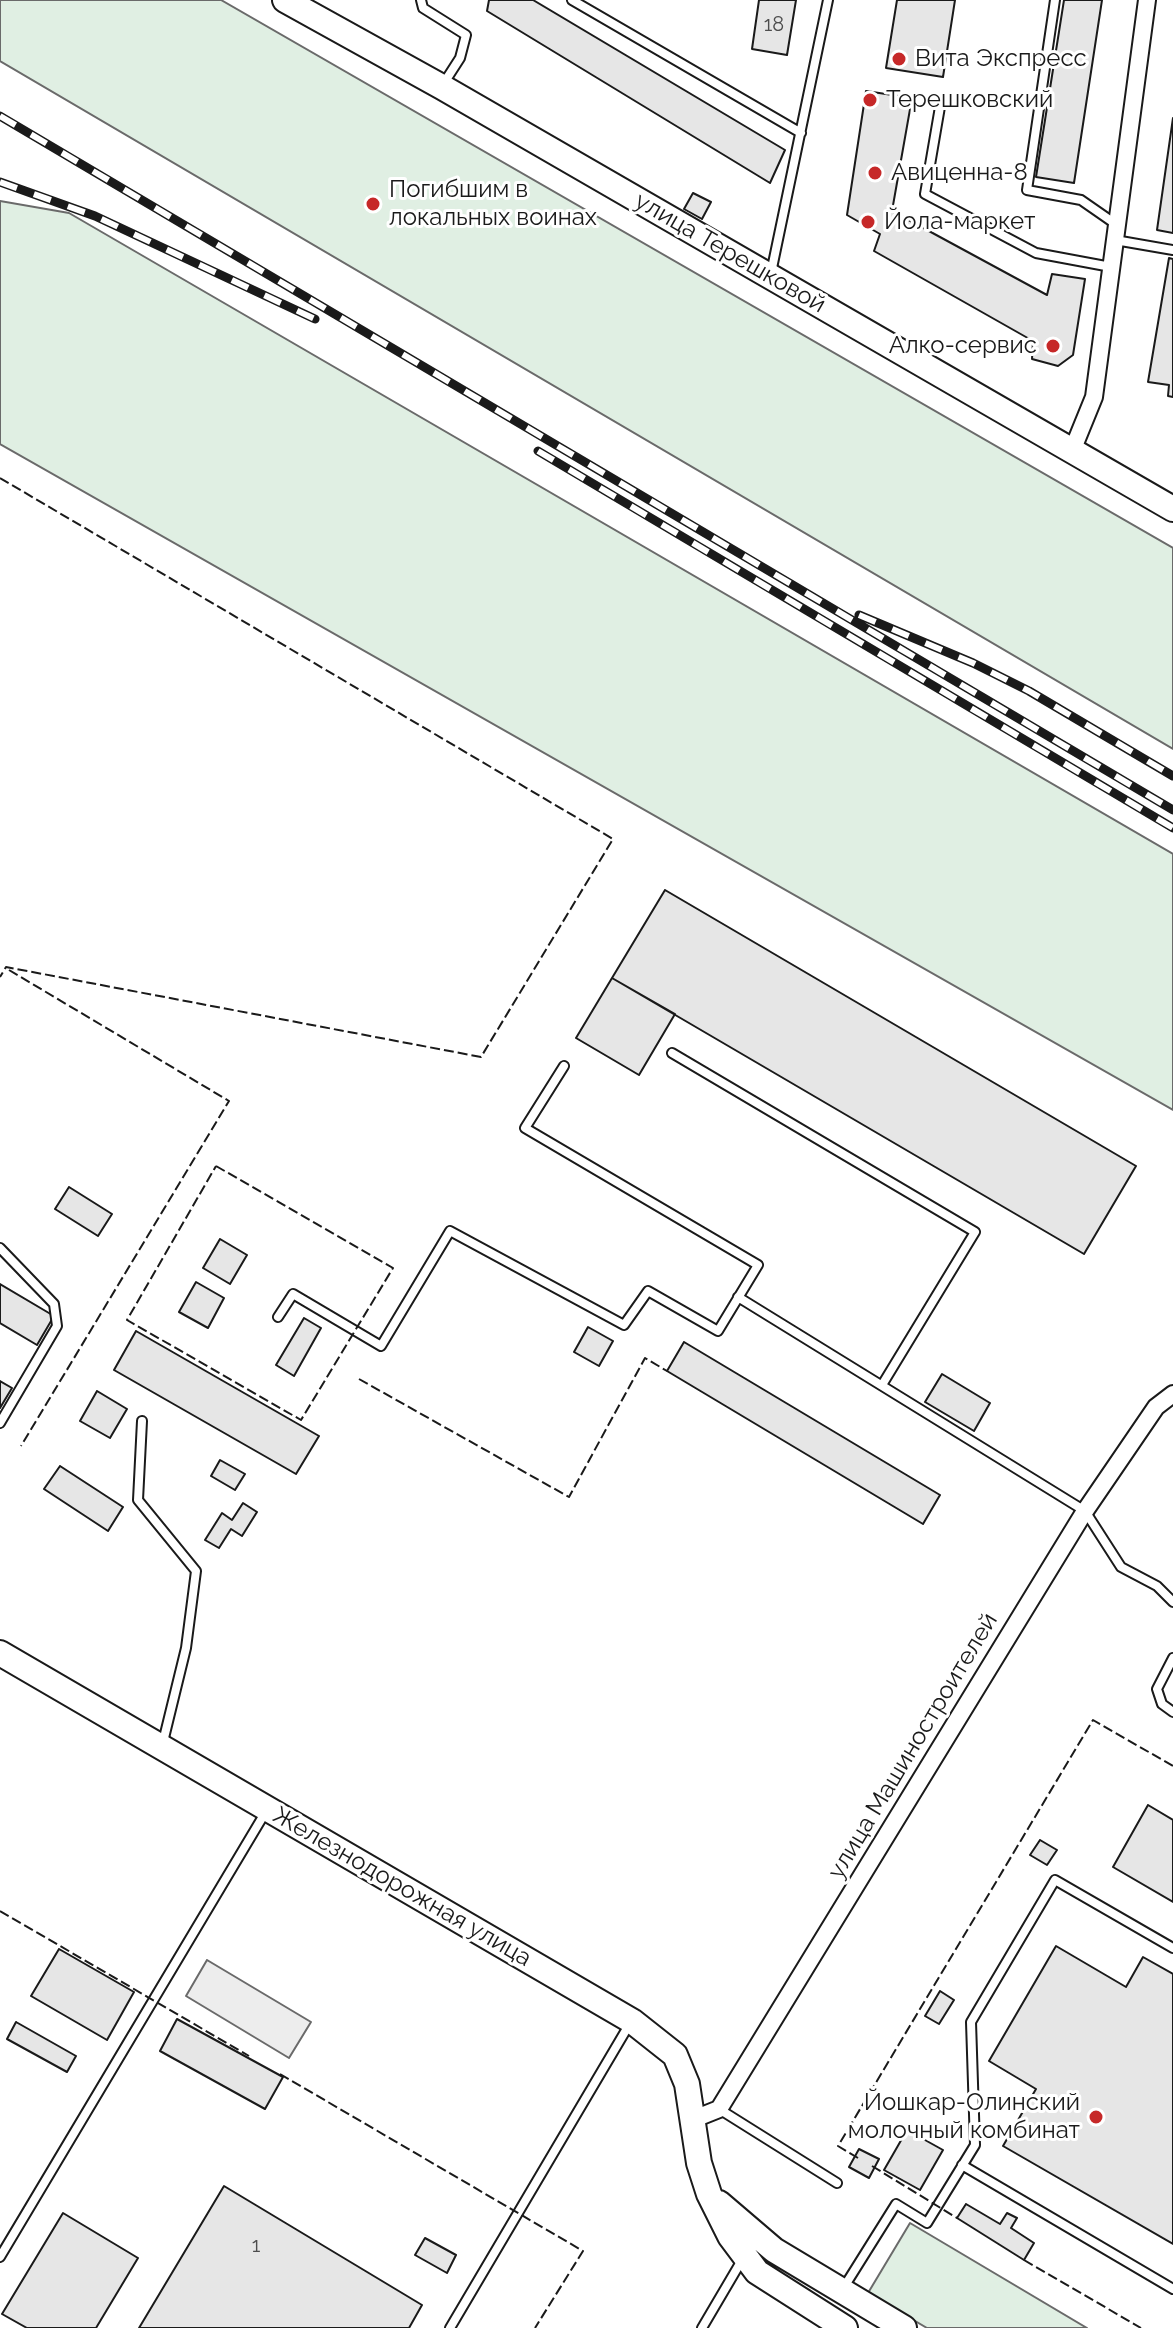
<!DOCTYPE html>
<meta charset="utf-8">
<style>
body{margin:0}
canvas{display:block;background:#fff}
</style>
<canvas width="1173" height="2328"></canvas>
<script>
const ctx = document.querySelector('canvas').getContext('2d');
ctx.lineJoin = 'round';
function fill(path, color) { ctx.fillStyle = color; ctx.fill(path, 'evenodd'); }
const poly = rows => new Path2D(rows.map(r => 'M' + r).join(''));
function stroke(path, color, width, dash) { ctx.strokeStyle = color; ctx.lineWidth = width; ctx.lineCap = dash ? 'butt' : 'round'; ctx.setLineDash(dash || []); ctx.stroke(path); }
function write(font, color, halo, rows, align = 'center') {
  ctx.font = font + ' Raleway,sans-serif'; ctx.lineWidth = 6; ctx.setLineDash([]); ctx.textBaseline = 'middle'; ctx.strokeStyle = halo; ctx.fillStyle = color; for (const [text, x, y, turn = 0] of rows) {
    ctx.save(); ctx.translate(x, y); ctx.rotate((+turn || 0) * Math.PI / 180); ctx.textAlign = isNaN(turn) ? turn : align; if (halo) ctx.strokeText(text, 0, 0); ctx.fillText(text, 0, 0); ctx.restore();
  }
}
const green = poly([
 [0,0,221,0,1173,548,1173,749,0,61,0,0],
 [0,201,69,213,1173,854,1173,1110,0,444,0,201],
 [910,2223,1087,2328,927,2328,868,2293,910,2223]
]);
fill(green, '#e0efe3');
stroke(green, '#6a6a6a', 2);
const parking = poly([
 [207,1960,311,2022,289,2058,186,1996,207,1960]
]);
fill(parking, '#ededed');
stroke(parking, '#6a6a6a', 2);
const building = poly([
 [489,0,533,0,785,150,770,183,487,11,489,0],
 [759,0,796,0,787,55,752,49,759,0],
 [897,0,955,0,943,77,886,68,897,0],
 [1064,0,1102,0,1074,183,1036,177,1064,0],
 [866,91,912,98,892,211,1047,295,1052,274,1085,279,1073,355,1058,366,1032,359,1033,341,874,251,880,234,847,215,866,91],
 [1173,118,1173,233,1157,230,1173,118],
 [693,193,711,202,702,219,684,209,693,193],
 [1169,258,1173,259,1173,397,1168,396,1169,385,1148,382,1169,258],
 [665,890,1136,1166,1084,1254,612,978,665,890],
 [612,978,675,1014,639,1075,576,1038,612,978],
 [69,1187,112,1214,98,1236,55,1209,69,1187],
 [220,1239,247,1255,230,1284,203,1268,220,1239],
 [196,1282,224,1298,208,1328,179,1312,196,1282],
 [0,1284,54,1316,37,1345,0,1323,0,1284],
 [304,1318,321,1328,294,1376,276,1365,304,1318],
 [588,1327,613,1341,599,1366,574,1352,588,1327],
 [136,1331,319,1436,296,1474,114,1370,136,1331],
 [684,1342,940,1495,923,1524,667,1371,684,1342],
 [942,1374,990,1403,974,1431,925,1402,942,1374],
 [0,1381,12,1388,0,1408,0,1381],
 [97,1391,127,1409,110,1438,80,1421,97,1391],
 [220,1460,245,1474,235,1490,211,1476,220,1460],
 [60,1466,123,1507,108,1531,44,1489,60,1466],
 [243,1503,257,1512,242,1536,231,1529,219,1548,205,1540,222,1513,232,1520,243,1503],
 [1148,1805,1173,1820,1173,1902,1113,1867,1148,1805],
 [1040,1840,1057,1850,1047,1865,1030,1855,1040,1840],
 [1056,1946,1126,1987,1143,1957,1173,1974,1173,2244,1003,2146,1036,2089,989,2061,1056,1946],
 [59,1949,134,1992,107,2040,31,1996,59,1949],
 [940,1991,954,2000,939,2024,925,2016,940,1991],
 [177,2019,283,2077,265,2109,160,2051,177,2019],
 [16,2022,76,2056,67,2072,7,2039,16,2022],
 [907,2130,943,2150,920,2190,884,2170,907,2130],
 [859,2149,879,2159,869,2178,849,2167,859,2149],
 [224,2186,422,2305,409,2328,139,2328,224,2186],
 [966,2204,1000,2224,1007,2213,1017,2218,1011,2228,1034,2243,1024,2260,957,2218,966,2204],
 [63,2213,138,2258,96,2328,27,2328,2,2314,63,2213],
 [425,2238,456,2255,447,2273,415,2255,425,2238]
]);
fill(building, '#e6e6e6');
stroke(building, '#1a1a1a', 2);
const lane = poly([
 [421,0,423,8,466,35,460,58,442,86],
 [572,0,801,133],
 [1055,0,1027,190,1081,200,1117,225],
 [941,101,925,194,1036,253,1111,267],
 [1115,240,1173,250],
 [771,273,828,0],
 [672,1053,975,1232,882,1385],
 [0,1248,54,1304,57,1326,0,1423],
 [738,1297,1085,1511,1121,1567,1157,1586,1173,1602],
 [278,1317,293,1294,381,1346,450,1231,624,1325,648,1291,718,1331,758,1265,525,1128,564,1066],
 [142,1421,138,1500,196,1571,186,1648,163,1742],
 [1173,1658,1157,1689,1162,1704,1173,1712],
 [719,2109,837,2183],
 [962,2165,1173,2289],
 [0,2257,265,1813],
 [844,2287,896,2204,927,2223,975,2145,971,2022,1055,1880,1173,1948],
 [450,2328,629,2025],
 [702,2328,742,2260]
]);
const street = poly([
 [1072,451,1094,397,1147,0],
 [694,2119,719,2109,1085,1511,1156,1407,1173,1394]
]);
const secondary = poly([
 [285,0,442,87,1173,509],
 [0,1653,632,2021,675,2055,687,2084,699,2163,709,2194,730,2236,757,2272,845,2328],
 [719,2203,774,2250,904,2328]
]);
stroke(lane, '#1a1a1a', 12);
stroke(street, '#1a1a1a', 20);
stroke(secondary, '#1a1a1a', 28);
stroke(lane, '#fff', 8);
stroke(street, '#fff', 16);
stroke(secondary, '#fff', 24);
const rail = poly([
 [0,116,1173,810],
 [0,182,95,216,315,319],
 [538,451,1173,828],
 [859,615,973,663,1029,691,1173,776]
]);
stroke(rail, '#1a1a1a', 9);
stroke(rail, '#fff', 6, [18]);
stroke(poly([
 [0,478,613,839,481,1057,6,967,0,977],
 [9,970,229,1101,21,1446],
 [216,1166,393,1268,301,1420,127,1320,216,1166],
 [359,1379,569,1497,645,1358,667,1371],
 [0,1911,249,2056],
 [280,2074,583,2251,535,2328],
 [858,2158,838,2146,1093,1720,1173,1766],
 [872,2166,957,2218],
 [1024,2260,1141,2328]
]), '#1a1a1a', 2, [10, 4]);
for (const [x, y, r, color] of [
 [899,59,8,"#c62828"],
 [870,100,8,"#c62828"],
 [875,173,8,"#c62828"],
 [373,204,8,"#c62828"],
 [868,222,8,"#c62828"],
 [1053,346,8,"#c62828"],
 [1096,2117,8,"#c62828"]
]) { const dot = new Path2D(); dot.arc(x, y, r, 0, 2 * Math.PI); ctx.fillStyle = color; ctx.fill(dot); stroke(dot, '#fff', 3); }
write('20px', '#4d4d4d', null, [
 ["18",774,25],
 ["1",256,2246]
]);
write('24px', '#1a1a1a', '#fff', [
 ["Вита Экспресс",915,59],
 ["Терешковский",886,100],
 ["Авиценна-8",891,173],
 ["Погибшим в",389,190],
 ["локальных воинах",389,218],
 ["Йола-маркет",884,222],
 ["Алко-сервис",1037,346,"right"],
 ["Йошкар-Олинский",1080,2103,"right"],
 ["молочный комбинат",1080,2131,"right"]
], 'left');
write('24px', '#1a1a1a', '#fff', [
 ["улица Терешковой",730,253,30],
 ["улица Машиностроителей",913,1746,-59],
 ["Железнодорожная улица",402,1887,30]
]);
</script>
